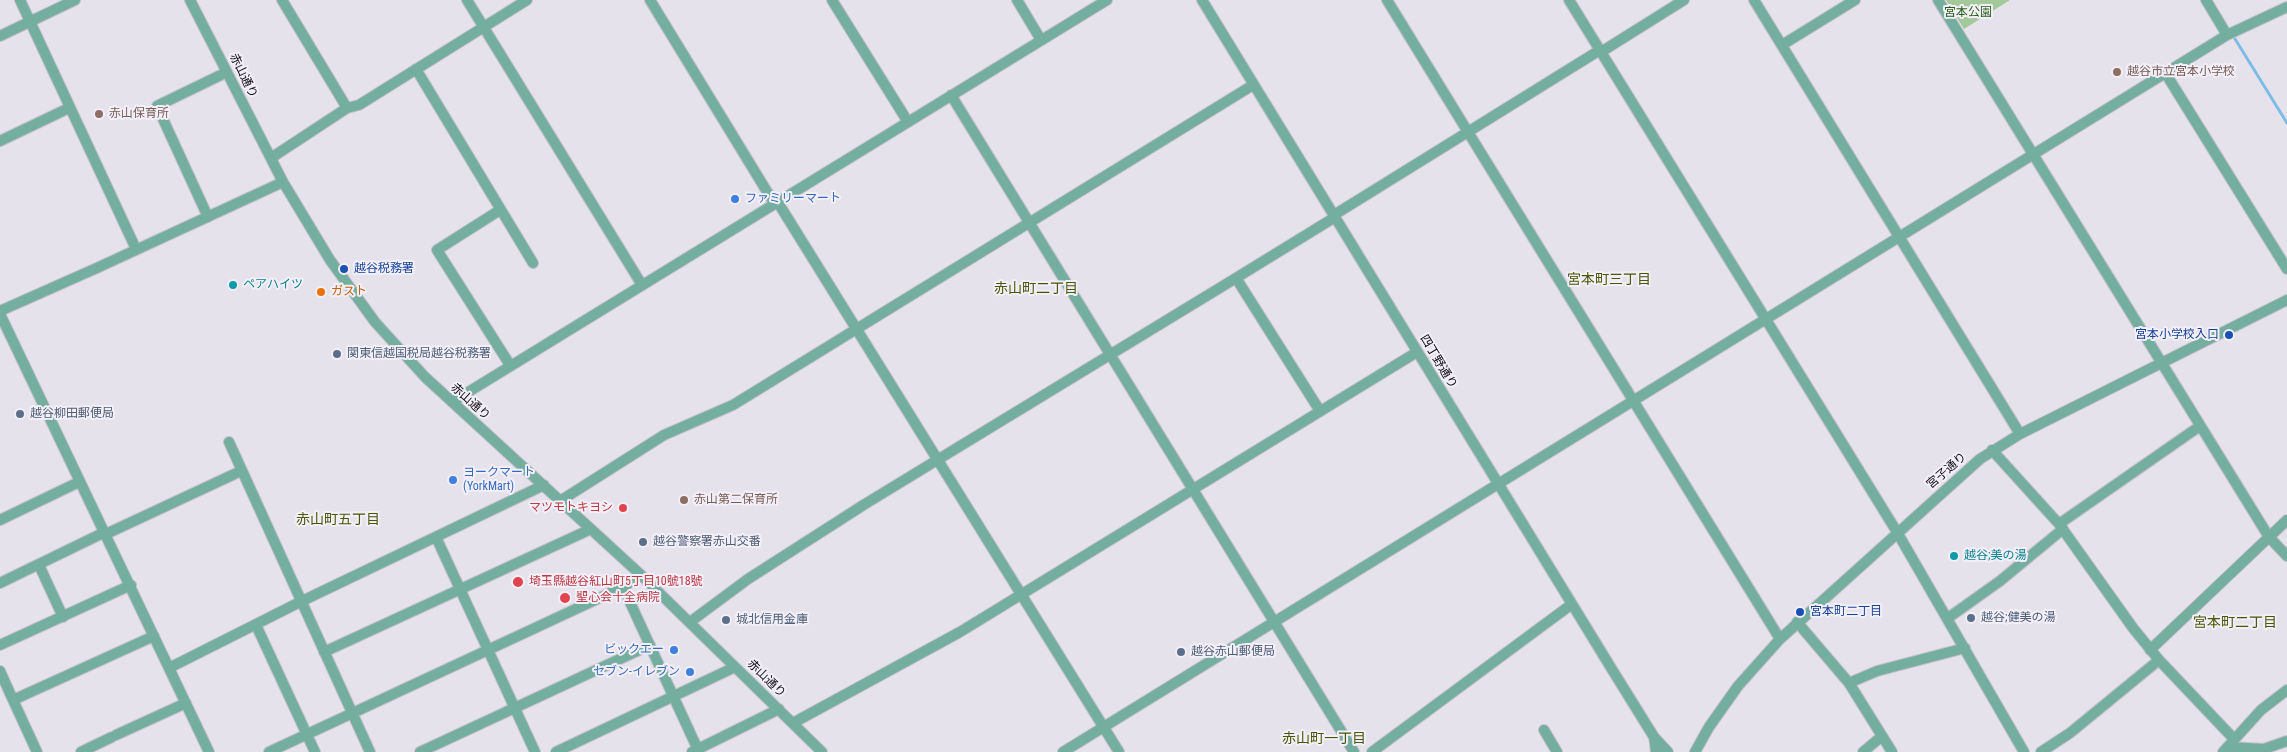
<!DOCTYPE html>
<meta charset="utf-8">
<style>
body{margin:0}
canvas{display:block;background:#e6e2ec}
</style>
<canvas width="2287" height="752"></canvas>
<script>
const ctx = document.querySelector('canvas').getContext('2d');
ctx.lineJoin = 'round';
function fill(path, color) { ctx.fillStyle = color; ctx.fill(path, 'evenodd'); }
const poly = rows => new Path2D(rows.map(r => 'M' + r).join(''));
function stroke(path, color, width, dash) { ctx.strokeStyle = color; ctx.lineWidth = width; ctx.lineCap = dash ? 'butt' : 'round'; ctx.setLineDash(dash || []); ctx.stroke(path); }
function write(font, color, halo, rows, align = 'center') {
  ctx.font = font + ' "Roboto Condensed","Noto Sans JP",sans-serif'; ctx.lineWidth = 4; ctx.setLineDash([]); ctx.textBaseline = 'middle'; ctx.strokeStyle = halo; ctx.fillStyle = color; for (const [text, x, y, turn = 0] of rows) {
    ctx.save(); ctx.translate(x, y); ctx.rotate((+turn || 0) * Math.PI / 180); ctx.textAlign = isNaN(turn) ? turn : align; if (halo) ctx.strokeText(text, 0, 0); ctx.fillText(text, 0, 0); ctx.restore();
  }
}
fill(poly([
 [1946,0,2010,0,1964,29]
]), '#a3c99a');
stroke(poly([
 [2232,34,2287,123]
]), '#7ebce6', 3);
const minor = poly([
 [20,0,136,249],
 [190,0,283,182,330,260,375,322,425,377,641,575,822,752],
 [282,0,347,108],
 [467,0,642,285],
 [650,0,774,203],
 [832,0,908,122],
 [1017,0,1041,40],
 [1202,0,1613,671,1654,737,1668,752],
 [1387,0,1468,132],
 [1569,0,1897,532,2024,752],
 [1754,0,2020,434],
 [1938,0,2269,537,2287,556],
 [2206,0,2227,35],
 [0,36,75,0],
 [1782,45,1855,0],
 [1601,52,1684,0],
 [416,69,533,263],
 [2166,74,2287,269],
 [951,95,1354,752],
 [1468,132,1780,639],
 [0,141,69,108],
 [271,158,347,108,359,105,527,0],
 [777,201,1119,752],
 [500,210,437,250,510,365],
 [208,217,157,106,227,72],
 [1236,278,1320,411],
 [0,311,99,267,283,182],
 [0,314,209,752],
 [452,402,1107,0],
 [229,442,370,752],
 [1992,450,2059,524,2133,628,2159,660,2234,739],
 [560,501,664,435,733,405,1253,85],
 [0,520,79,482],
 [2059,524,2200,426],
 [106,534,241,471],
 [436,537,535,752],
 [39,565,63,617],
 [0,583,105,532],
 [623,587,699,752],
 [1948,618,2000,581,2063,529],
 [690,622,748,579,865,504,1236,278,1332,219,1334,215,1600,50],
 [1797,622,1849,683],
 [256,625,315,752],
 [0,645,131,585],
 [2150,650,2287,520],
 [324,652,591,529],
 [169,668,300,602,544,485],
 [0,671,13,700,154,636],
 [13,700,37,752],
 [793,723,960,632,1417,352],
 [1544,730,1557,752],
 [116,735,186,703],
 [1654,737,1656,752],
 [2228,747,2264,749,2287,741],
 [81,752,112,737],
 [269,752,623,587,641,575],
 [420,752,650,645],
 [556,752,735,667],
 [692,752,779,709],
 [1063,752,2227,35,2287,7],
 [1372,752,1572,604],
 [1695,752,1709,727,1738,686,1780,639,1980,459,2020,434,2287,300],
 [1863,752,1882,736],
 [1892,752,1849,683,1877,671,1965,648],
 [2041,752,2070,733,2159,660],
 [2223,752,2261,710,2287,690]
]);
stroke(minor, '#c3c0c9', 12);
stroke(minor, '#73ae9e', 10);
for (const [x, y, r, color] of [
 [2117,72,5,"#8d6e63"],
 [99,114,5,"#8d6e63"],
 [735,199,5,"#3f7fe0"],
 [344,269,5,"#1a4fb4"],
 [233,285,5,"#0f9aa8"],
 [321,292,5,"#e8710a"],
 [2229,335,5,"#1a4fb4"],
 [337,354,5,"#5c6f8a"],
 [20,414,5,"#5c6f8a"],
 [453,480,5,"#3f7fe0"],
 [684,500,5,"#8d6e63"],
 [623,508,5,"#e0444e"],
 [643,542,5,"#5c6f8a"],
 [1954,556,5,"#0f9aa8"],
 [518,582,6,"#e0444e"],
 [565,598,6,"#e0444e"],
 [1800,612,5,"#1a4fb4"],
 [1971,618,5,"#5c6f8a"],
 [726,620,5,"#5c6f8a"],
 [674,650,5,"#3f7fe0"],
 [1181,652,5,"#5c6f8a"],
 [690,672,5,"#3f7fe0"]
]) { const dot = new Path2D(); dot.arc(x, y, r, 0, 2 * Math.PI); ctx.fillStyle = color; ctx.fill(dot); stroke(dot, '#f3eff9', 2); }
write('12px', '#275f18', '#f3eff9', [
 ["宮本公園",1968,13]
]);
write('12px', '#785e54', '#f3eff9', [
 ["越谷市立宮本小学校",2127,72],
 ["赤山保育所",109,114],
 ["赤山第二保育所",694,500]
], 'left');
write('12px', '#0e0d10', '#f3eff9', [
 ["赤山通り",243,76,64],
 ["四丁野通り",1438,362,59],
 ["赤山通り",470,402,42],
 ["宮子通り",1947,471,-41],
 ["赤山通り",766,679,44]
]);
write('12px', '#366cbe', '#f3eff9', [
 ["ファミリーマート",745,199],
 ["ヨークマート",463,473],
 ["(YorkMart)",463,487],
 ["ビックエー",664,650,"right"],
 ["セブン-イレブン",680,672,"right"]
], 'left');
write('12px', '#164399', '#f3eff9', [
 ["越谷税務署",354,269],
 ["宮本小学校入口",2219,335,"right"],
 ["宮本町二丁目",1810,612]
], 'left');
write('12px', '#0d838f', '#f3eff9', [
 ["ペアハイツ",243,285],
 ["越谷;美の湯",1964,556]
], 'left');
write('12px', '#c56008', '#f3eff9', [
 ["ガスト",331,292]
], 'left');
write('12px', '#4e5e75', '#f3eff9', [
 ["関東信越国税局越谷税務署",347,354],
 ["越谷柳田郵便局",30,414],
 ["越谷警察署赤山交番",653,542],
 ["越谷;健美の湯",1981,618],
 ["城北信用金庫",736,620],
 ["越谷赤山郵便局",1191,652]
], 'left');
write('12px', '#be3a42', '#f3eff9', [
 ["マツモトキヨシ",613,508,"right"],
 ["埼玉縣越谷紅山町5丁目10號18號",529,582],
 ["聖心会十全病院",576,598]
], 'left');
write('14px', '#485705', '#f3eff9', [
 ["宮本町三丁目",1609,280],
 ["赤山町二丁目",1036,289],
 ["赤山町五丁目",338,520],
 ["宮本町二丁目",2235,623],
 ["赤山町一丁目",1324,739]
]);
</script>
